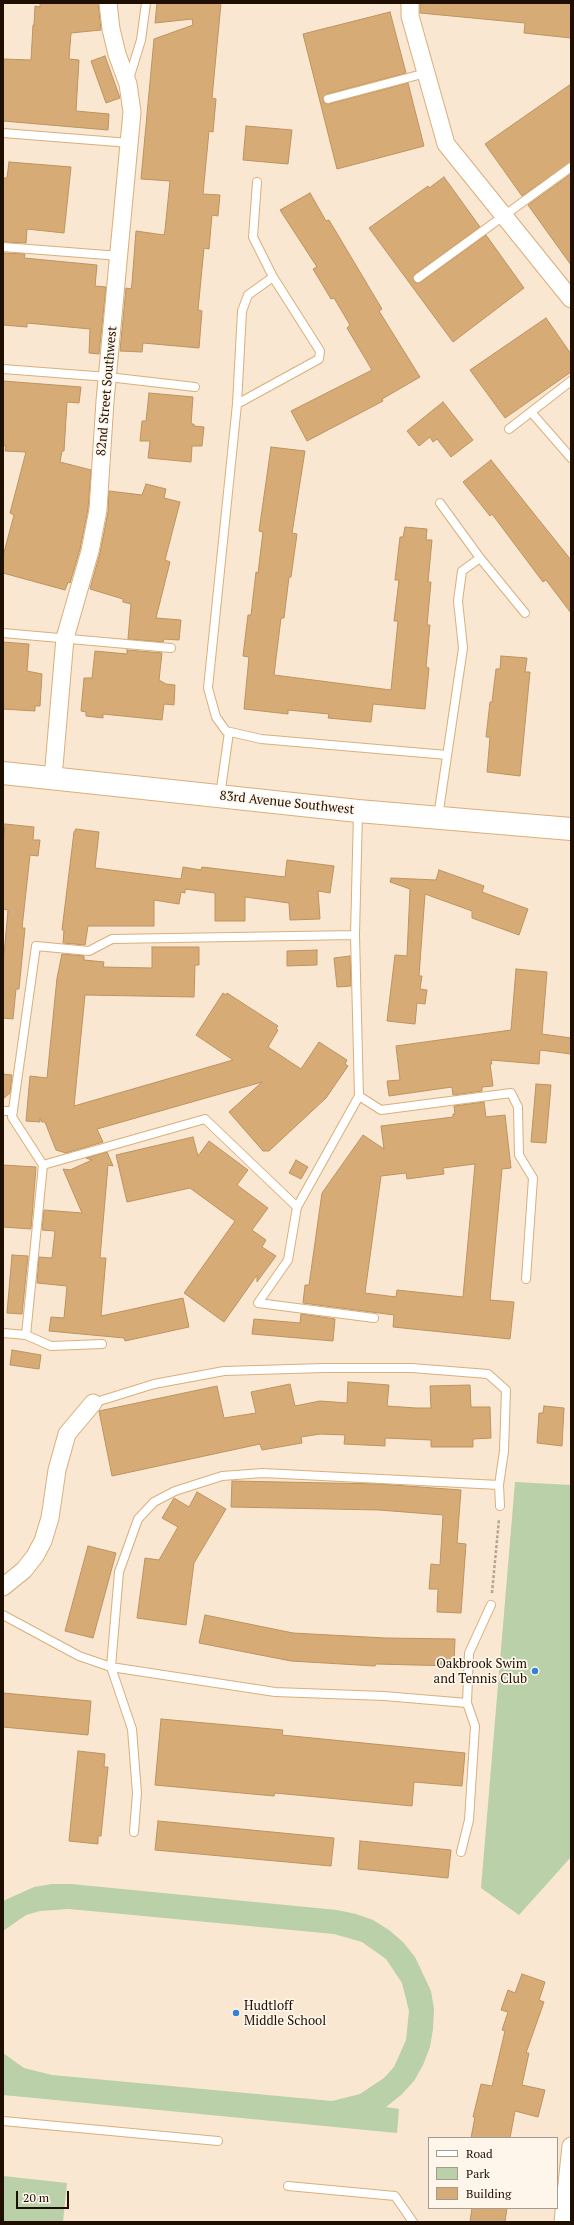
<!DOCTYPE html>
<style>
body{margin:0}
#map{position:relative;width:574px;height:2225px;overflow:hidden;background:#f9e7d2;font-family:"PT Serif",serif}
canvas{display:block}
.frame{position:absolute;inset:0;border:4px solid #1e0f00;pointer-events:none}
.legend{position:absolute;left:428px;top:2137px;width:130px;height:72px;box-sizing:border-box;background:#fff6eb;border:1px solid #a59a8d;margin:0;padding:5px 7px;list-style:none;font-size:12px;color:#1e0f00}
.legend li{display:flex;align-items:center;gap:8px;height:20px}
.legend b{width:20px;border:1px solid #a59a8d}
.scale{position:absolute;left:16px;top:2191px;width:53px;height:18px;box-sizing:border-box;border:2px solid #1e0f00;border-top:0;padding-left:5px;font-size:12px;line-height:14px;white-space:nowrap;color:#1e0f00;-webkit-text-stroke:3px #fff6eb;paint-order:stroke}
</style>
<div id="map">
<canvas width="574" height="2225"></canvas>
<div class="frame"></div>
<ul class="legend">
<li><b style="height:5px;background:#fff"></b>Road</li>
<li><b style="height:11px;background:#b9d0a8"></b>Park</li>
<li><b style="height:11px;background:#d6ab76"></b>Building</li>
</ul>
<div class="scale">20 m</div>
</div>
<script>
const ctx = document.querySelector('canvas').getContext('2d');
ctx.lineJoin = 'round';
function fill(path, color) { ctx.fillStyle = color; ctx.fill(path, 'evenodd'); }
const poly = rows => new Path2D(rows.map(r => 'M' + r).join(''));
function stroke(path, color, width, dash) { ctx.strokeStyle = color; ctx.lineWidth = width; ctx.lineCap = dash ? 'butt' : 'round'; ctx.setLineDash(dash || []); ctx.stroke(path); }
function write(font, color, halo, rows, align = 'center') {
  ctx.font = font + ' "PT Serif",serif'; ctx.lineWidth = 3.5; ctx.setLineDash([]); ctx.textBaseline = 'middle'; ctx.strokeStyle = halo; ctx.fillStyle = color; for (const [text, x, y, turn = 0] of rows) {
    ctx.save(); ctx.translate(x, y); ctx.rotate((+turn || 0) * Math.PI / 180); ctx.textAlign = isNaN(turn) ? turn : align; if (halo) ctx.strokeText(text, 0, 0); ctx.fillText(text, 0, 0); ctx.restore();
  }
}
fill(poly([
 [515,1482,571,1485,571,1857,519,1915,481,1888],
 [52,1884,71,1884,337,1910,356,1914,373,1920,389,1930,403,1942,415,1957,431,1991,434,2009,433,2029,430,2047,423,2065,414,2081,401,2095,386,2107,399,2109,397,2133,3,2095,3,2053,24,2068,52,2075,332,2101,360,2094,384,2078,394,2067,406,2040,409,2011,402,1983,386,1959,362,1942,334,1934,69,1909,40,1911,26,1915,3,1931,3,1901,34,1887],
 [3,2176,67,2183,63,2222,3,2222]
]), '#b9d0a8');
const building = poly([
 [40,3,98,3,101,30,71,33,69,59,79,60,76,111,109,114,108,130,3,121,3,59,31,60,33,25,34,25,35,6,40,7,40,3],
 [157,3,221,3,212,98,216,99,213,132,209,131,203,194,220,195,218,216,212,215,209,249,204,248,198,310,202,311,199,348,143,343,142,352,120,351,126,288,131,289,132,283,136,231,164,235,165,230,170,181,141,179,154,39,193,25,192,19,155,23,157,3],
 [420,3,571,3,571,38,524,33,525,23,420,13,420,3],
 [390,12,406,73,327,94,323,100,324,103,329,104,408,83,424,146,337,169,303,34,390,12],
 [105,56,120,98,106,103,91,61,105,56],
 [571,84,571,162,522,196,485,144,571,84],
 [246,126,292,130,288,164,243,160,246,126],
 [9,162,71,167,64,233,27,229,26,243,3,242,3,178,7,178,9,162],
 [571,174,571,265,528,205,571,174],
 [444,177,480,227,415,274,413,281,416,283,421,282,486,235,524,288,453,342,369,228,428,186,429,188,444,177],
 [310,193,326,221,329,220,382,309,379,311,420,377,382,399,383,401,307,441,291,411,372,370,347,328,350,325,334,298,331,299,313,269,317,267,280,210,310,193],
 [3,253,25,254,24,258,97,265,95,286,106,287,99,354,89,353,90,329,27,323,27,327,3,325,3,253],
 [546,318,571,354,571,372,505,418,470,370,546,318],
 [3,381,81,387,79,403,67,402,64,451,62,451,60,462,91,470,88,509,80,549,70,583,68,582,65,590,3,573,3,556,14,515,10,513,26,452,5,451,6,446,3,446,3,381],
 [149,393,193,397,191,424,194,424,194,426,204,427,202,446,192,446,191,462,148,458,150,441,140,441,142,421,146,421,149,393],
 [443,402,473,440,451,457,437,439,433,442,430,437,419,446,407,431,443,402],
 [271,447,305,451,292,533,297,534,291,577,289,577,284,618,281,618,274,675,391,690,398,621,394,621,399,580,395,580,400,537,403,537,405,527,427,529,426,540,432,540,428,582,431,582,427,625,430,625,426,667,429,668,425,709,373,704,371,722,328,718,329,714,288,710,288,714,244,709,249,657,243,656,248,615,251,615,256,572,258,573,263,532,259,531,271,447],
 [491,460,571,560,571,613,546,580,543,582,492,514,490,516,463,482,491,460],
 [146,484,166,489,164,498,180,502,165,560,170,562,156,618,181,620,179,640,164,639,163,642,128,639,131,604,123,602,123,599,90,589,100,553,108,512,109,491,142,495,146,484],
 [3,642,29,644,27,671,42,674,40,706,35,706,35,711,3,709,3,642],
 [127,650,162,653,159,680,166,684,175,685,174,705,164,704,162,720,103,714,103,718,86,716,86,712,81,711,84,678,92,678,95,651,127,654,127,650],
 [501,656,527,658,525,672,530,672,520,776,487,772,490,737,486,737,490,702,492,702,496,669,500,669,501,656],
 [5,824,34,827,33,840,40,840,38,856,30,855,22,928,25,928,19,989,16,989,13,1019,3,1018,3,965,8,910,3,909,3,845,5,824],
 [76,829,99,832,95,868,181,879,183,867,201,870,202,867,285,877,287,860,334,866,330,893,318,891,320,919,290,920,289,903,245,897,245,921,215,921,215,893,185,889,185,893,181,892,179,904,154,900,154,926,88,926,85,945,63,943,64,930,62,930,74,832,76,829],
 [439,870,484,886,482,892,528,909,519,935,472,918,472,911,425,894,419,976,422,976,420,989,427,990,425,1004,417,1003,415,1024,387,1021,395,955,407,956,410,889,390,882,391,878,436,880,439,870],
 [152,947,199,947,199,965,195,965,194,997,85,995,74,1106,233,1060,196,1035,223,993,226,995,227,993,278,1026,276,1029,278,1030,268,1047,301,1069,319,1042,347,1060,345,1064,348,1066,326,1098,269,1151,263,1151,229,1112,262,1082,97,1129,103,1142,66,1153,56,1150,45,1122,42,1122,40,1118,40,1122,26,1121,30,1076,47,1078,57,978,62,954,84,956,84,960,104,962,103,967,152,968,152,947],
 [317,950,317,965,287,966,287,951,317,950],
 [350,956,351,986,337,987,334,958,350,956],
 [516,969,547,972,542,1034,571,1038,571,1054,540,1050,539,1064,491,1060,492,1064,490,1064,493,1086,482,1087,482,1091,453,1095,452,1087,389,1096,387,1081,400,1080,396,1046,511,1030,516,969],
 [3,1074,12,1075,10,1093,3,1099,3,1074],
 [536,1084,551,1085,546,1143,531,1142,536,1084],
 [484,1102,486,1117,505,1115,511,1168,502,1169,490,1300,514,1302,510,1339,393,1327,394,1315,303,1303,305,1285,309,1285,322,1193,363,1135,384,1149,381,1126,453,1117,453,1114,455,1114,454,1106,484,1102],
 [475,1164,463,1297,397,1290,396,1297,365,1293,381,1176,406,1173,407,1179,444,1174,443,1168,475,1164],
 [193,1137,198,1156,209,1141,248,1170,237,1185,268,1208,252,1230,266,1240,262,1247,276,1256,257,1282,257,1275,224,1322,184,1293,235,1221,190,1188,127,1202,116,1155,193,1137],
 [107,1152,113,1166,108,1165,100,1258,106,1258,101,1316,183,1298,189,1327,125,1341,124,1338,49,1331,51,1317,64,1318,67,1286,37,1283,39,1257,52,1258,55,1231,42,1230,44,1210,82,1213,63,1169,70,1170,92,1160,86,1158,107,1152],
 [296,1160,308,1167,301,1179,289,1173,296,1160],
 [3,1165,36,1167,31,1229,3,1227,3,1165],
 [12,1255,28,1256,22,1314,7,1313,12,1255],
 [301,1314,335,1319,333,1341,252,1334,254,1319,300,1323,301,1314],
 [12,1350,41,1355,39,1369,10,1365,12,1350],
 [348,1382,389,1385,387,1406,416,1408,431,1408,430,1386,470,1385,471,1407,490,1407,491,1438,473,1439,473,1447,431,1447,431,1440,385,1438,385,1446,344,1444,345,1435,320,1434,301,1437,302,1443,262,1450,260,1444,112,1476,99,1411,217,1386,224,1418,256,1413,251,1392,290,1384,295,1406,320,1401,347,1403,348,1382],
 [544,1406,564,1408,562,1446,537,1443,539,1413,543,1413,544,1406],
 [232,1481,379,1484,461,1490,457,1543,466,1544,461,1613,437,1612,438,1589,429,1589,431,1564,440,1565,443,1515,379,1510,231,1507,232,1481],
 [197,1492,226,1509,194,1563,186,1625,137,1618,145,1558,159,1560,178,1527,162,1518,174,1498,189,1507,197,1492],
 [88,1546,116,1553,93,1638,65,1631,88,1546],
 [205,1615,293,1633,385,1638,455,1639,454,1666,376,1664,375,1666,291,1661,199,1643,205,1615],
 [3,1693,91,1701,88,1735,3,1727,3,1693],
 [161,1719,283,1730,282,1735,465,1753,462,1786,414,1782,412,1806,275,1793,274,1796,155,1785,161,1719],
 [78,1751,105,1754,104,1767,108,1767,101,1836,98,1836,98,1844,69,1841,78,1751],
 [158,1821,334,1838,331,1866,155,1850,158,1821],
 [360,1841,451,1850,448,1878,358,1869,360,1841],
 [522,1974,545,1982,539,2000,544,2002,526,2053,529,2053,522,2085,545,2090,538,2117,515,2111,510,2138,471,2138,475,2117,473,2117,481,2084,492,2086,505,2031,502,2030,508,2012,501,2010,508,1990,515,1993,522,1974],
 [472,2208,507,2208,505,2222,470,2222,472,2208]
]);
fill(building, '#d6ab76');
stroke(building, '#bd935f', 1);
const lane = poly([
 [129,79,141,40,146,3],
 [328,99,426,73],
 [3,133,130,143],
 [257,182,253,237,273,277],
 [3,247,120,256],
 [418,278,571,167],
 [3,369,108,377,195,387],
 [237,404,319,359,320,351,273,277,248,295,242,311,237,404,208,688,216,717,226,731,261,739,447,755],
 [531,412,571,458],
 [509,429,571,381],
 [440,503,480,558],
 [3,633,171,648],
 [220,796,229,732],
 [358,812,355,935,359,1096,297,1207,288,1260,258,1303,374,1318],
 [438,817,463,648,458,601,462,571,480,558,525,613],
 [359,1096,381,1110,511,1093,518,1107,519,1155,533,1178,526,1279],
 [3,1111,13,1111],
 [43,1165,12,1117,36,946,89,951,112,939,355,935],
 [3,1333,26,1335,43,1165,205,1119,297,1207],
 [26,1335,51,1346,102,1344],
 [93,1403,154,1384,224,1371,324,1368,412,1368,488,1374,506,1390,504,1451,499,1485,500,1506],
 [3,1615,79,1656,111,1667,132,1729,137,1793,134,1832],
 [467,1703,384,1696,275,1692,111,1667,119,1572,138,1519,154,1502,175,1491,222,1476,263,1473,499,1485],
 [461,1852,469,1820,475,1726,467,1703,469,1653,491,1605],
 [3,2121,218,2141],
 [288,2186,395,2196,413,2222]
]);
const street = poly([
 [410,3,410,16,446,144,571,299],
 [53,778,65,638,90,551,98,510,105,401,132,112,128,84,117,54,111,29,108,3],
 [3,1587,24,1570,35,1556,43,1541,50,1518,57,1470,67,1434,93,1403],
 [563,2222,571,2146]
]);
const secondary = poly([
 [3,773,358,811,571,829]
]);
stroke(lane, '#daaf7a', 10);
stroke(street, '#daaf7a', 19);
stroke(secondary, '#daaf7a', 24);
stroke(poly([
 [492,1593,499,1519]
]), '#b5a491', 2.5, [3, 2]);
stroke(lane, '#fff', 8);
stroke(street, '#fff', 17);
stroke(secondary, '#fff', 22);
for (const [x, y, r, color] of [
 [535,1671,4,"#3482d2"],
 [236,2013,4,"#3482d2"]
]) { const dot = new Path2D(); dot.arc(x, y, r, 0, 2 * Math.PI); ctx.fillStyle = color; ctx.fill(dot); stroke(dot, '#fff6eb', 1.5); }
write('13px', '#1e0f00', '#fff6eb', [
 ["82nd Street Southwest",107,391,-85],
 ["83rd Avenue Southwest",287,803,6]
]);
write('13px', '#1e0f00', '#fff6eb', [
 ["Oakbrook Swim",527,1664],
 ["and Tennis Club",527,1679],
 ["Hudtloff",244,2006,"left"],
 ["Middle School",244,2021,"left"]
], 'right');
</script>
